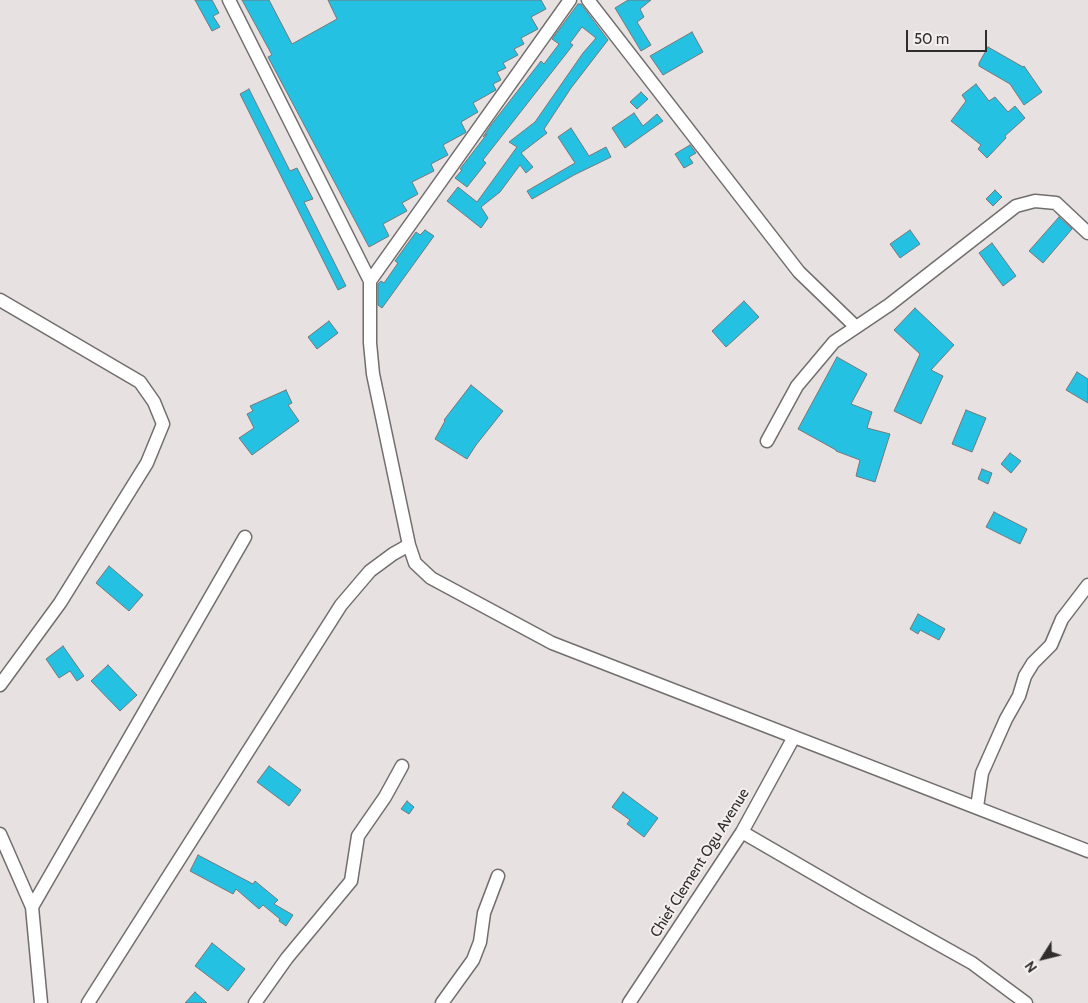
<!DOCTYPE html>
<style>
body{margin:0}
#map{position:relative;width:1088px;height:1003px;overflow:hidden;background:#e7e2e1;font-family:Cabin,sans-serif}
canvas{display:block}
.north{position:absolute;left:1018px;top:933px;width:50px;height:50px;-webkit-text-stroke:4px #f4efee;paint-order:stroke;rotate:234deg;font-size:14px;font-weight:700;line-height:20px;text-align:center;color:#2f2d2d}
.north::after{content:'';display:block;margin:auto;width:18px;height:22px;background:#2f2d2d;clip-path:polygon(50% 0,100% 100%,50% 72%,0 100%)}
.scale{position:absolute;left:906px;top:30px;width:81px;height:22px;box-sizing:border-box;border:2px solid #2f2d2d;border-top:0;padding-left:6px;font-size:15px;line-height:18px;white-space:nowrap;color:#2f2d2d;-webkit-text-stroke:4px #f4efee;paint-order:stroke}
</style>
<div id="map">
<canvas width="1088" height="1003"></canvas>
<div class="north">N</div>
<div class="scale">50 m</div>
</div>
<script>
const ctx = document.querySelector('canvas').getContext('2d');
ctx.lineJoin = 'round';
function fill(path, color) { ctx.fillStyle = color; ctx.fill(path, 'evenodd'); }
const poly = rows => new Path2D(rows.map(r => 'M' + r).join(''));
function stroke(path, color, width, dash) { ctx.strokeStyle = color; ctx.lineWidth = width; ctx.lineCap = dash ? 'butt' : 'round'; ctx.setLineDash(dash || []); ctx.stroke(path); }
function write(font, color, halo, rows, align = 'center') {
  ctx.font = font + ' Cabin,sans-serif'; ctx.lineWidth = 4; ctx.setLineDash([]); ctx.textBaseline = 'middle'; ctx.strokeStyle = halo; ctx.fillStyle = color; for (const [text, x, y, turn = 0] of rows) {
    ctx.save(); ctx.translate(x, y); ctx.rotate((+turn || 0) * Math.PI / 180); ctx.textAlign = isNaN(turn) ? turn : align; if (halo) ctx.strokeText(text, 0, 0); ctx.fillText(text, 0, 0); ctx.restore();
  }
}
const building = poly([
 [195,0,212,0,219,13,213,16,220,27,212,31,195,0],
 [242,0,269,0,292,44,337,19,328,0,541,0,546,9,531,17,538,29,521,38,524,44,514,49,518,55,503,63,506,68,497,72,501,80,493,84,496,90,473,103,478,112,461,122,466,132,465,133,443,145,448,155,431,164,434,171,412,182,418,194,402,203,407,211,383,224,389,236,369,247,268,57,272,55,242,0],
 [628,0,651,0,640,9,644,17,637,22,651,45,641,51,615,8,628,0],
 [578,4,581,4,608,40,571,88,544,129,547,133,521,153,533,167,526,173,520,165,500,192,481,207,488,218,481,228,447,201,458,187,477,202,517,147,509,142,535,122,583,53,596,38,582,27,570,43,573,45,483,160,486,163,467,187,455,178,462,170,460,169,487,134,483,137,491,125,541,61,544,64,559,44,552,39,578,4],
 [692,32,703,52,663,75,650,56,692,32],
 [988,47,1023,67,1024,66,1042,92,1024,105,1010,84,979,66,979,63,988,47],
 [976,84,989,101,995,97,1008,112,1015,106,1025,118,1005,136,1006,138,987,158,978,149,981,145,951,121,966,101,962,95,976,84],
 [249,89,290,171,297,168,313,199,304,202,346,286,338,290,240,94,249,89],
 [641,92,648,99,637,109,630,102,641,92],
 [634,113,643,126,657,114,663,121,625,148,612,128,634,113],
 [571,128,589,156,606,147,611,157,574,175,532,199,527,191,575,163,558,137,571,128],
 [690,145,696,153,689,157,693,163,684,168,675,154,690,145],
 [995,190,1002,197,993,206,986,199,995,190],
 [1059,217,1072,229,1043,263,1029,251,1059,217],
 [425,230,434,236,382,308,378,305,378,284,381,281,384,283,398,263,395,261,416,232,420,235,425,230],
 [910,230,920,244,900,258,890,244,910,230],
 [992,243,1016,276,1003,286,979,253,992,243],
 [744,301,759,317,726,347,712,331,744,301],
 [915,308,954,345,931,370,943,376,921,424,894,411,920,354,894,330,915,308],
 [329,321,338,333,317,349,308,337,329,321],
 [837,357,867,374,851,404,872,412,867,428,890,434,875,482,856,476,860,460,836,451,836,450,798,429,837,357],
 [1077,372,1088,379,1088,403,1066,390,1077,372],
 [471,385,503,411,476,445,467,459,435,439,445,421,444,420,471,385],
 [286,390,292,403,288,405,299,421,252,455,239,438,254,428,247,414,253,411,250,406,286,390],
 [966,410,986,418,972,452,952,444,966,410],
 [1010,453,1021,461,1011,473,1001,464,1010,453],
 [982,469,992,473,988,484,978,479,982,469],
 [994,512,1027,529,1020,544,986,527,994,512],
 [109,566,143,595,129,611,96,583,109,566],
 [918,614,945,629,939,640,920,630,918,634,910,629,918,614],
 [63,646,84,676,77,681,70,671,59,678,46,659,63,646],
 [108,665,137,695,120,711,91,681,108,665],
 [269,766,301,790,289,806,257,782,269,766],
 [623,792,658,818,644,837,627,824,630,820,612,807,623,792],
 [407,801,414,807,409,814,401,809,407,801],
 [198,855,253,884,255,881,278,900,274,904,293,915,286,926,279,921,280,919,263,905,259,909,236,889,233,894,190,871,198,855],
 [212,943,245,969,228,991,195,966,212,943],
 [195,992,207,1003,185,1003,195,992]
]);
fill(building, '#25c1e3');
stroke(building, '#747879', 1);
const minor = poly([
 [229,0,370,281,570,0],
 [588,0,799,272,856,327],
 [370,281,370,343,373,374,409,545,415,563,431,578,552,643,1088,851],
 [0,300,140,382,154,402,163,424,147,463,60,603,0,685],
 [767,441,797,386,834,342,889,305,1016,206,1035,201,1056,203,1088,233],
 [977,807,982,773,1006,719,1019,696,1025,676,1033,663,1051,645,1062,619,1088,585],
 [742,832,861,901,972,963,1026,1003],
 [0,834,32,907,41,1003],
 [32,907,245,537],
 [88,1003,341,605,370,571,393,554,409,545],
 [255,1003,287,958,351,881,358,836,385,797,402,766],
 [442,1003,473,960,480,942,484,913,498,876],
 [629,1003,742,832,794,737]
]);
stroke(minor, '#726e6d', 15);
stroke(minor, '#fff', 12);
write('15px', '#2f2d2d', '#f4efee', [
 ["Chief Clement Ogu Avenue",700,863,-58]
]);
</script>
